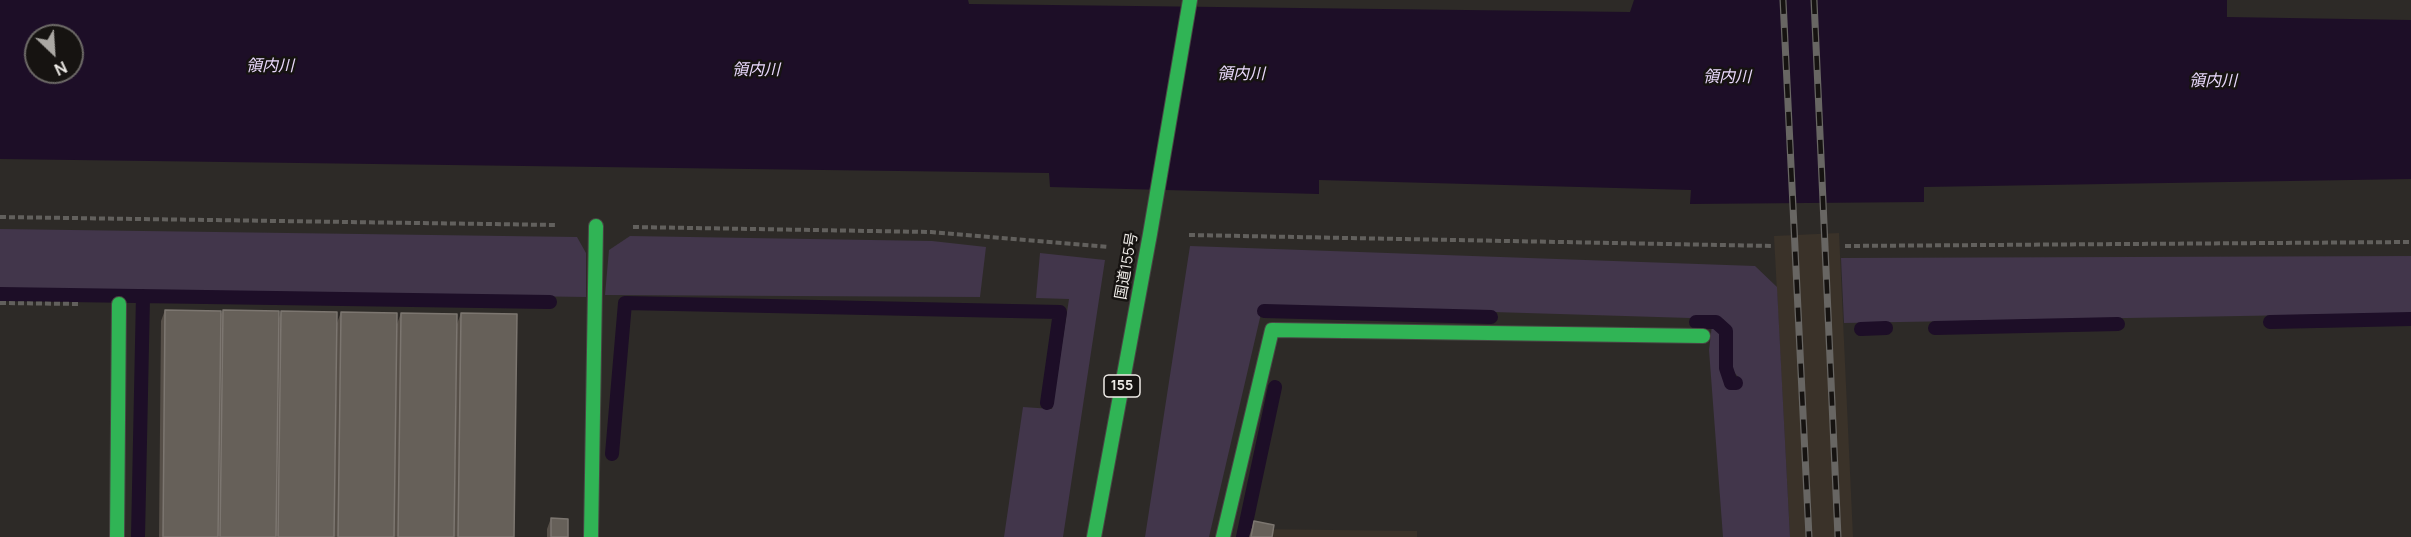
<!DOCTYPE html>
<meta charset="utf-8">
<style>
body{margin:0}
#map{position:relative;width:2411px;height:537px;overflow:hidden;background:#2d2a27;font-family:Manrope,sans-serif}
canvas{display:block}
.north{position:absolute;left:24px;top:24px;width:60px;height:60px;box-sizing:border-box;background:#161311;border:2px solid #6d6a67;border-radius:50%;rotate:155deg;font-size:16px;font-weight:700;line-height:24px;text-align:center;color:#efece8}
.north::after{content:'';display:block;margin:auto;width:21px;height:27px;background:#aba8a4;clip-path:polygon(50% 0,100% 100%,50% 72%,0 100%)}
</style>
<div id="map">
<canvas width="2411" height="537"></canvas>
<div class="north">N</div>
</div>
<script>
const ctx = document.querySelector('canvas').getContext('2d');
ctx.lineJoin = 'round';
function fill(path, color) { ctx.fillStyle = color; ctx.fill(path, 'evenodd'); }
const poly = rows => new Path2D(rows.map(r => 'M' + r).join(''));
function stroke(path, color, width, dash) { ctx.strokeStyle = color; ctx.lineWidth = width; ctx.lineCap = dash ? 'butt' : 'round'; ctx.setLineDash(dash || []); ctx.stroke(path); }
function write(font, color, halo, rows, align = 'center') {
  ctx.font = font + ' Manrope,"Noto Sans JP",sans-serif'; ctx.lineWidth = 5; ctx.setLineDash([]); ctx.textBaseline = 'middle'; ctx.strokeStyle = halo; ctx.fillStyle = color; for (const [text, x, y, turn = 0] of rows) {
    ctx.save(); ctx.translate(x, y); ctx.rotate((+turn || 0) * Math.PI / 180); ctx.textAlign = isNaN(turn) ? turn : align; if (halo) ctx.strokeText(text, 0, 0); ctx.fillText(text, 0, 0); ctx.restore();
  }
}
fill(poly([
 [1839,233,1853,537,1790,537,1774,236],
 [1250,529,1417,531,1417,537,1248,537]
]), '#3a3229');
fill(poly([
 [0,229,577,237,586,253,586,297,0,288],
 [630,236,932,241,986,247,980,297,605,295,609,250],
 [1190,246,1755,266,1777,287,1790,537,1723,537,1709,350,1712,325,1720,331,1725,387,1737,387,1740,379,1733,371,1731,330,1723,319,1263,305,1209,537,1145,537],
 [1040,253,1105,260,1063,537,1004,537,1023,407,1052,409,1069,299,1036,298],
 [2411,256,2411,313,1844,323,1841,258]
]), '#42364b');
fill(poly([
 [0,0,968,0,969,4,1630,12,1634,0,2227,0,2227,17,2411,20,2411,179,1924,187,1924,202,1690,204,1691,190,1319,180,1319,194,1050,187,1049,173,0,159],
 [36,36,72,36,72,72,36,72]
]), '#1d0e27');
stroke(poly([
 [0,294,550,302],
 [1264,311,1491,317],
 [1696,322,1716,322,1726,331,1726,368,1731,383,1736,383],
 [2270,322,2411,319],
 [1935,328,2118,324],
 [1861,329,1886,328],
 [612,454,625,303,1060,312,1047,403],
 [138,537,143,296],
 [1243,537,1275,387]
]), '#1d0e27', 14);
const fast = poly([
 [117,537,119,304],
 [591,537,596,226],
 [1094,537,1150,234,1190,0],
 [1223,537,1272,330,1703,336]
]);
stroke(fast, '#494644', 16);
stroke(poly([
 [0,217,557,225],
 [633,227,931,232,1108,247],
 [1189,235,1773,246],
 [1845,246,2411,242],
 [0,303,80,304]
]), '#62605d', 4, [6, 3]);
stroke(fast, '#30b455', 14);
const rail = poly([
 [1783,0,1809,537],
 [1814,0,1838,537]
]);
stroke(rail, '#686663', 7);
stroke(rail, '#161311', 4.5, [14]);
fill(poly([
 [165,310,221,314,223,310,279,318,281,311,334,537,159,537,161,321],
 [341,312,397,324,401,313,454,537,334,537,337,323],
 [461,313,514,537,454,537,457,324],
 [551,518,568,537,547,537,547,529],
 [1254,521,1272,537,1249,537]
]), '#564f48');
const building = poly([
 [165,310,221,311,218,537,163,537,165,310],
 [223,310,279,311,276,537,220,537,223,310],
 [281,311,337,312,334,537,278,537,281,311],
 [341,312,397,313,394,537,338,537,341,312],
 [401,313,457,314,454,537,398,537,401,313],
 [461,313,517,314,514,537,458,537,461,313],
 [551,518,568,519,568,537,551,537,551,518],
 [1254,521,1274,525,1272,537,1251,537,1254,521]
]);
fill(building, '#666059');
stroke(building, '#7c7670', 1.5);
for (const [x, y, w] of [
 [1122,386,36]
]) { const box = new Path2D(); box.roundRect(x - w / 2, y - 11, w, 22, 4.5); ctx.fillStyle = '#161311'; ctx.fill(box); stroke(box, '#efece8', 1.5); }
write('bold 14px', '#efece8', null, [
 ["155",1122,386]
]);
write('15px', '#efece8', '#161311', [
 ["国道155号",1127,266,-80]
]);
write('italic 16px', '#ead9fd', '#161311', [
 ["領内川",270,67],
 ["領内川",756,71],
 ["領内川",1241,75],
 ["領内川",1727,78],
 ["領内川",2213,82]
]);
</script>
